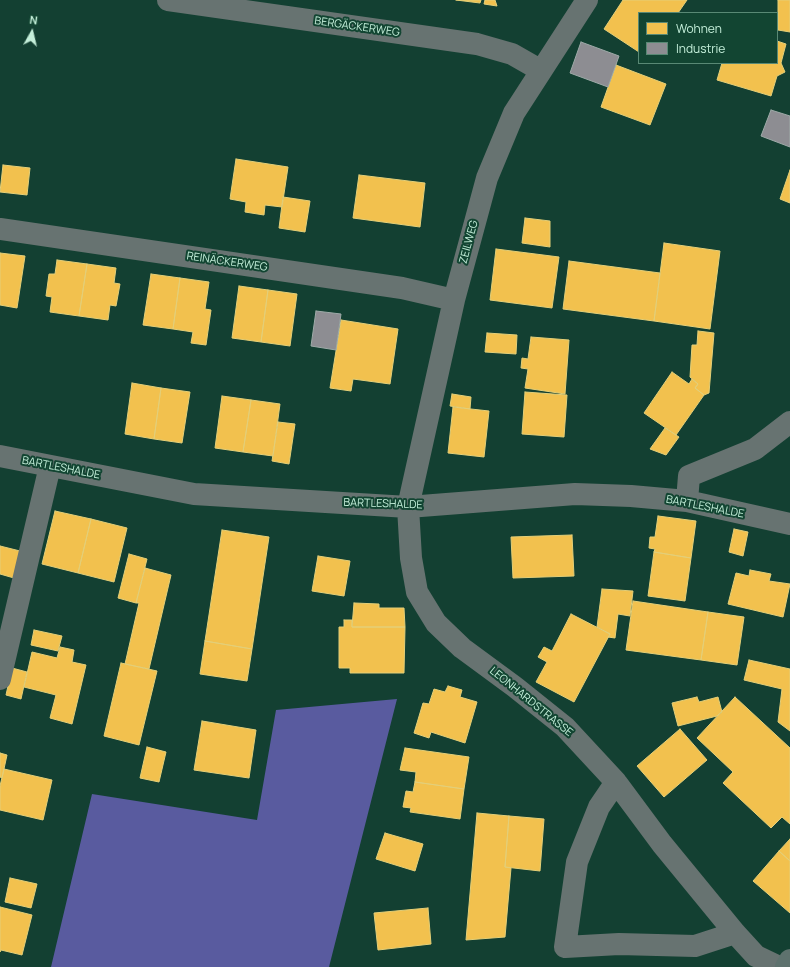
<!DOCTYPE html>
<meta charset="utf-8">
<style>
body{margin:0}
#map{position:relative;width:790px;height:967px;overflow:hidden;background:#134032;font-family:Manrope,sans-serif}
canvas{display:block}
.legend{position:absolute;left:638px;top:12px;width:140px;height:52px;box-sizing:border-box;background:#124532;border:1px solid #598975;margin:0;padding:5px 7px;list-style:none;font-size:12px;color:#c4efda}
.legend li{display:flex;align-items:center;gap:8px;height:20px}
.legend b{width:20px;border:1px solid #598975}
.north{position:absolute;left:12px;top:12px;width:40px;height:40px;-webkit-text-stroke:3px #124532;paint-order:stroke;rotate:8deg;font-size:11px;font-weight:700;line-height:16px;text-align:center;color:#c4efda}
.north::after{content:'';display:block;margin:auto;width:14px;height:18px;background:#c4efda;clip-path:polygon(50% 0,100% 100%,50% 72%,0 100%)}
</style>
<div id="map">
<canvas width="790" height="967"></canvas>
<ul class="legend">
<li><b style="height:11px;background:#f2c14e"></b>Wohnen</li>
<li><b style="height:11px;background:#8d8d92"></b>Industrie</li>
</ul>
<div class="north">N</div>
</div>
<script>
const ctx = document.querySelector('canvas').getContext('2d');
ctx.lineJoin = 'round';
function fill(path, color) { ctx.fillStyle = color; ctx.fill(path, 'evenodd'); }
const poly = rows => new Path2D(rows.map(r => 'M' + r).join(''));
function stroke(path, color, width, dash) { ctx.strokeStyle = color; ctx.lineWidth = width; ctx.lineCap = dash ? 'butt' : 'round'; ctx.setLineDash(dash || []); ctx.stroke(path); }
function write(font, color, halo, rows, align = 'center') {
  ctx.font = font + ' Manrope,sans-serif'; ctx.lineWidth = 4; ctx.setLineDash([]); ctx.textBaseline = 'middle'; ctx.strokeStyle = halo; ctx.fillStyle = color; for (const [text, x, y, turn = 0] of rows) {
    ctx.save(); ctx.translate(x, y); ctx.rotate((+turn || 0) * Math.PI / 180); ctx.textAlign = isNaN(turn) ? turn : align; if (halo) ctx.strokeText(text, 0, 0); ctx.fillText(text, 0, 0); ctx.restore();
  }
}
fill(poly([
 [397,699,329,967,51,967,92,794,257,820,276,710]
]), '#595b9f');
const homes = poly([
 [456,0,481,0,480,3,456,0],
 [485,0,495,0,497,6,484,4,485,0],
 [623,0,687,0,678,13,639,13,639,52,604,29,623,0],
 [778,0,790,0,790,32,778,30,778,0],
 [777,41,786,44,781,63,785,72,777,76,771,96,717,80,722,63,777,63,777,41],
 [616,65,666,84,650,125,601,107,616,65],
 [236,159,288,167,282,207,265,205,264,215,245,212,246,202,230,199,236,159],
 [3,165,30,168,27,195,0,192,3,165],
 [790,170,790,203,780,199,790,170],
 [359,175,425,183,420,227,353,218,359,175],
 [283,197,310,201,305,232,279,228,283,197],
 [525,218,550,221,550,247,522,243,525,218],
 [664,243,720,251,710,329,654,321,664,243],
 [496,249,559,257,552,308,490,300,496,249],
 [0,253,25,256,17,308,0,305,0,253],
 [57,260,87,264,79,316,50,312,52,297,46,296,49,274,55,274,57,260],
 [569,261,660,273,654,321,563,309,569,261],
 [87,264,116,268,114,283,120,284,116,306,110,305,108,320,79,316,87,264],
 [151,274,180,278,173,329,143,325,151,274],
 [180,278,209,282,205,309,211,310,206,345,191,343,193,332,173,329,180,278],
 [239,286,268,290,261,342,232,338,239,286],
 [268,290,297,294,290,346,261,342,268,290],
 [341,320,398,329,390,384,353,379,351,391,330,388,341,320],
 [698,331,714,333,709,393,704,395,695,388,698,384,690,377,692,345,697,345,698,331],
 [487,333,517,335,516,354,485,352,487,333],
 [531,337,569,340,565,394,525,388,528,369,521,368,522,358,528,359,531,337],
 [672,372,689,384,692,379,698,384,695,388,704,395,676,435,644,413,672,372],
 [132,383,161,388,154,439,125,434,132,383],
 [161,388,190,392,182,443,154,439,161,388],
 [525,392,567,395,564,437,522,434,525,392],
 [452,394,471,397,470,409,450,406,452,394],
 [222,396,251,400,243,452,215,448,222,396],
 [251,400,280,404,273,456,243,452,251,400],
 [453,407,489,411,484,457,448,453,453,407],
 [278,422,295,424,289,464,272,461,278,422],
 [665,428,679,437,666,455,650,449,665,428],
 [55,511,91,519,78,573,42,564,55,511],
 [658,516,696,521,691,558,654,552,655,549,649,548,650,537,655,537,658,516],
 [91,519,127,528,114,582,78,573,91,519],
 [734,529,748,532,743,556,729,552,734,529],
 [222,530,269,537,252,649,205,641,222,530],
 [572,535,574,576,513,578,511,537,572,535],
 [0,546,20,551,14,578,0,574,0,546],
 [654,552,691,558,685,601,648,596,654,552],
 [129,554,147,559,136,603,118,598,129,554],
 [318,556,350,561,344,596,312,591,318,556],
 [145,568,171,575,149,669,125,664,139,603,136,603,145,568],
 [750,570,771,574,769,581,790,584,783,617,728,604,736,573,749,576,750,570],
 [602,589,633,591,630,616,618,614,615,638,608,637,610,634,597,627,602,589],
 [633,601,708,612,701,660,626,650,633,601],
 [354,603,379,604,379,608,404,608,405,627,352,627,354,603],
 [708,612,744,617,737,665,701,660,708,612],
 [571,614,610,634,574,702,536,682,547,662,538,657,544,647,552,651,571,614],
 [344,620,352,620,352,627,405,627,404,673,350,673,350,668,339,668,339,627,344,627,344,620],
 [34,630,62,636,58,651,31,645,34,630],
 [205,641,252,649,247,681,200,674,205,641],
 [60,647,74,650,72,662,86,665,72,724,50,718,56,695,24,687,32,652,57,658,60,647],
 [749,660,790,669,790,731,778,722,782,689,744,680,749,660],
 [121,663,157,671,139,745,104,736,121,663],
 [12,668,27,672,21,699,6,695,12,668],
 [448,686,462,690,460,697,477,702,465,743,431,732,429,738,414,733,423,703,429,704,434,689,445,692,448,686],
 [697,697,699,702,718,697,722,712,717,716,678,726,672,703,697,697],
 [735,697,790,748,790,824,782,817,771,828,723,783,733,772,697,738,735,697],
 [202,721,256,730,249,778,194,770,202,721],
 [680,729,707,760,664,797,637,766,680,729],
 [147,747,166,752,159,782,140,778,147,747],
 [405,748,469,757,464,789,415,782,416,772,400,770,405,748],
 [0,753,7,755,2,778,0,777,0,753],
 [4,769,52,780,43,820,0,810,0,786,4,769],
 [415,782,464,789,460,819,410,812,411,808,403,807,406,791,413,792,415,782],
 [477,813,509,816,505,867,511,868,505,937,466,940,477,813],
 [509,816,544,819,540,871,505,867,509,816],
 [385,833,423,844,415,871,376,859,385,833],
 [790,839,790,861,779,851,790,839],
 [779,851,790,861,790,913,753,881,779,851],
 [10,878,37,884,31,908,5,902,10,878],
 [0,907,32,915,22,955,1,950,0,952,0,907],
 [428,908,431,944,378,950,374,913,428,908]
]);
fill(homes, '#f2c14e');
stroke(homes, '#e4cf78', 1);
const industry = poly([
 [581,42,619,56,608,87,570,73,581,42],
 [771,110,790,116,790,147,761,136,771,110],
 [316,311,341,314,336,350,311,346,316,311]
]);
fill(industry, '#8d8d92');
stroke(industry, '#9eaaa8', 1);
stroke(poly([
 [168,0,477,44,512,54,540,70],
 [587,0,514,113,487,178,454,300,408,507,411,558,417,592,436,623,462,648,515,687,565,727,616,782,662,844,735,933,756,956,779,967],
 [0,229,402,288,454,300],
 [0,456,194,494,408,507,575,494,631,496,687,501,790,524],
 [687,501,689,476,755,449,790,422],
 [0,679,50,466],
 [616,782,599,807,577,862,565,947,619,944,695,946,735,933]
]), '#677371', 22);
stroke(poly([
 [786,967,790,960]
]), '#5e726e', 22);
write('11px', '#c4efda', '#124532', [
 ["BERGÄCKERWEG",357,27,8],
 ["ZEILWEG",469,242,-75],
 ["REINÄCKERWEG",227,262,8],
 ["BARTLESHALDE",61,468,11],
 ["BARTLESHALDE",383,504,2],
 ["BARTLESHALDE",705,507,11],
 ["LEONHARDSTRASSE",531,702,39]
]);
</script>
